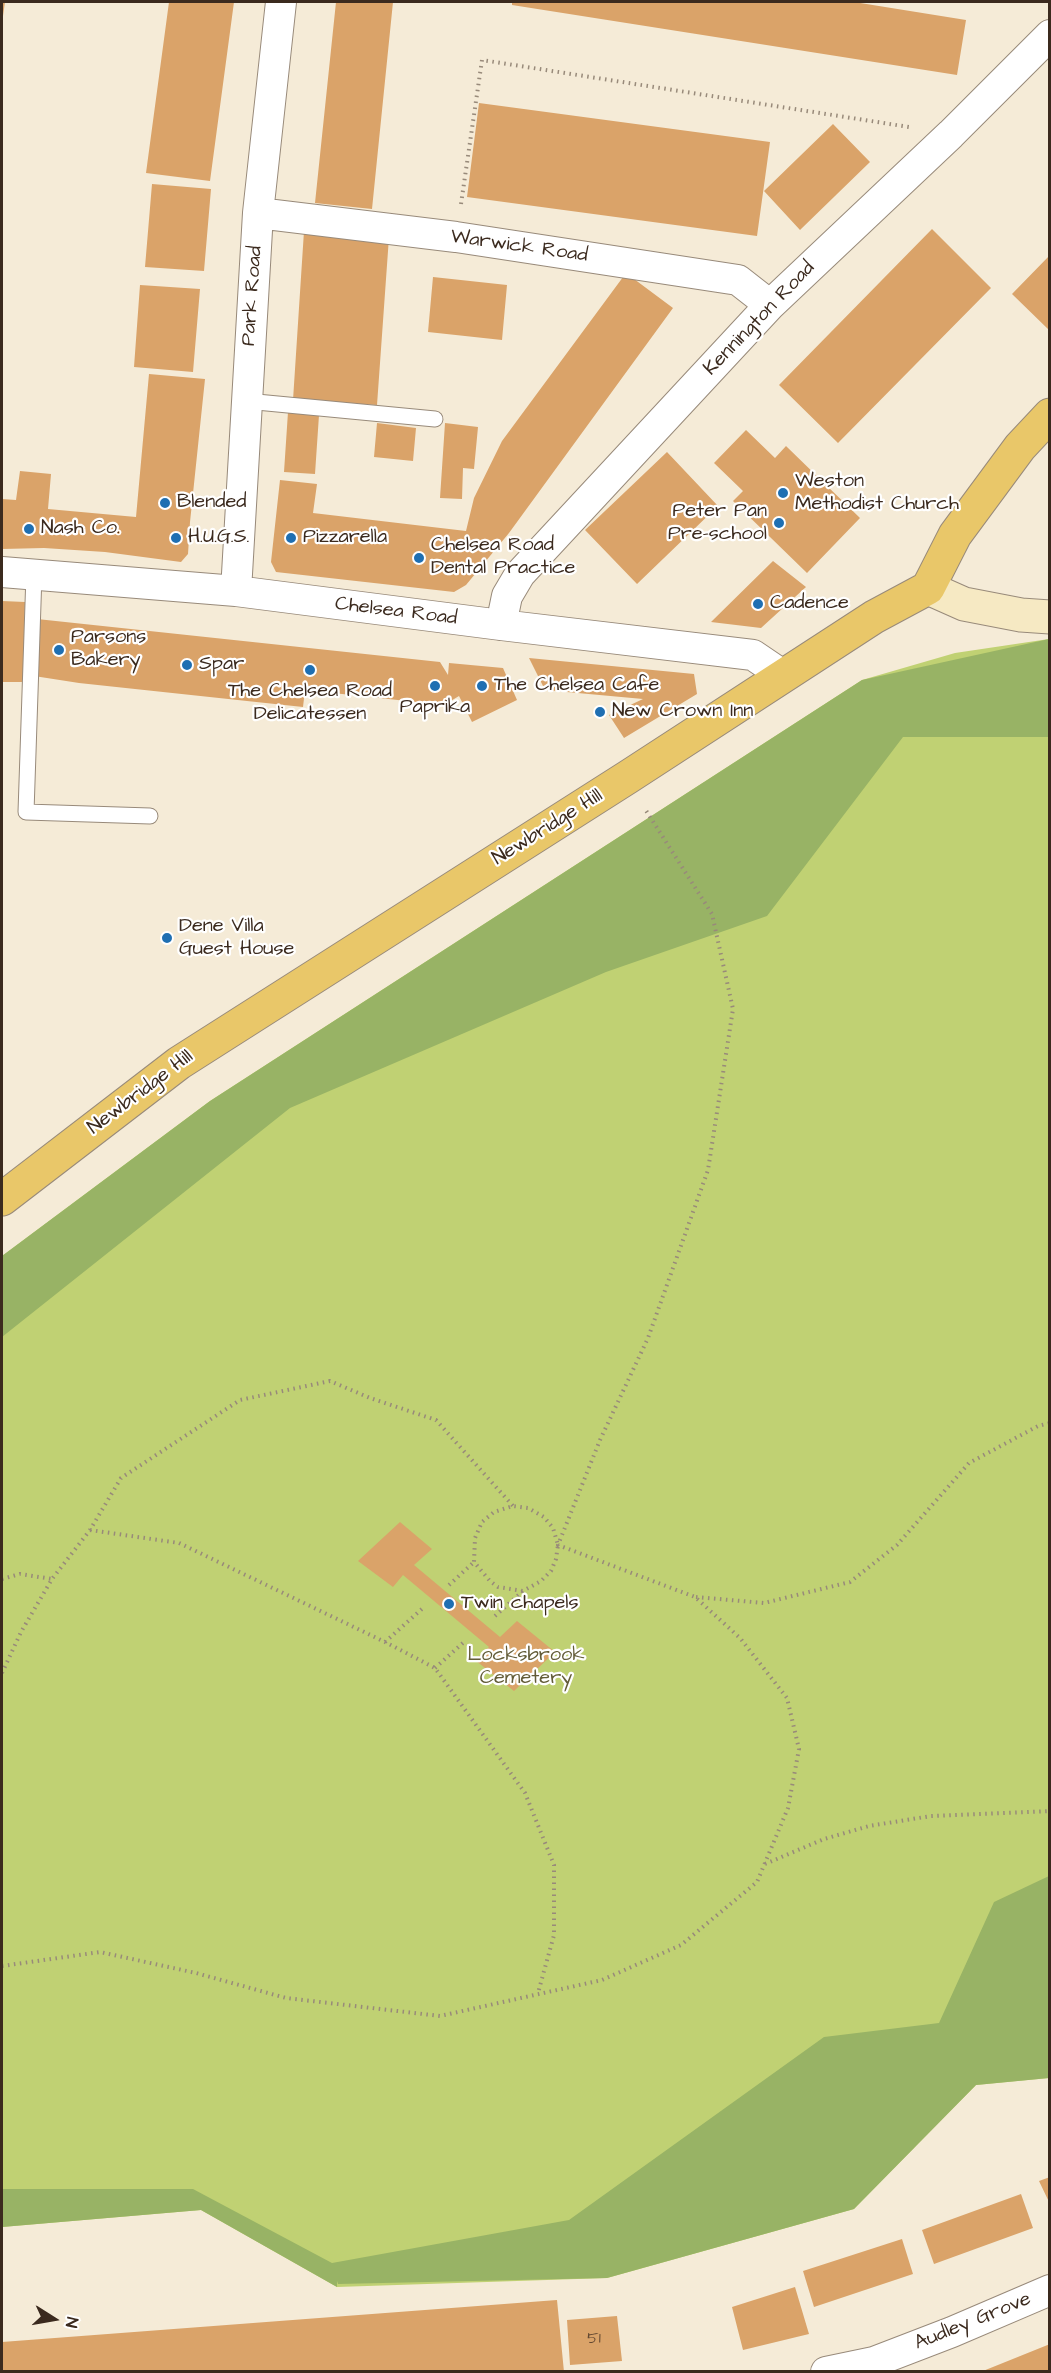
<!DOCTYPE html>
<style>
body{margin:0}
#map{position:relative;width:1051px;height:2373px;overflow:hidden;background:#f5ebd7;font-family:"Architects Daughter",sans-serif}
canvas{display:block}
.frame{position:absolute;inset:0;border:3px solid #3b2a1e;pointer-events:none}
.north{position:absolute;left:24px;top:2289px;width:60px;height:60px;-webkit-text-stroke:4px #fff;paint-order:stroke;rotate:101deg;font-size:16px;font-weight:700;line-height:24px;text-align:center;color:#3b2a1e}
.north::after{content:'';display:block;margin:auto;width:21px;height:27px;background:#3b2a1e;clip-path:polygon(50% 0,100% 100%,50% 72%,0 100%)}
</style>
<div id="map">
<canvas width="1051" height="2373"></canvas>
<div class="frame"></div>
<div class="north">N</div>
</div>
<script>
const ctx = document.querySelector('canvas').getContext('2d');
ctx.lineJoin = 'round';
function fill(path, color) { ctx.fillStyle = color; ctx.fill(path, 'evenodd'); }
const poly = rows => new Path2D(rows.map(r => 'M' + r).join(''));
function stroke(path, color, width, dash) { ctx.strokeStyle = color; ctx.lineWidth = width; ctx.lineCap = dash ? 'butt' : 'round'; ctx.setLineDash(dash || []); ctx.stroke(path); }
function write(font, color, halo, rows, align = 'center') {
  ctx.font = font + ' "Architects Daughter",sans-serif'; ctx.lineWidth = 4.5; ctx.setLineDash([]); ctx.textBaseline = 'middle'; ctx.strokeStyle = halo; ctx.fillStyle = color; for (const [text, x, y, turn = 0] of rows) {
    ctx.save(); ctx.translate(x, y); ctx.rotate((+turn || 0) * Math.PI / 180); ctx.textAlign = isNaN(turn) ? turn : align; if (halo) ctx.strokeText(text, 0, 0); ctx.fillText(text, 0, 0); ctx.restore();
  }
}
fill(poly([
 [1049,639,1049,2078,976,2085,854,2209,607,2278,337,2287,201,2210,2,2227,2,1256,210,1101,862,680,955,653]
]), '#c0d173');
fill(poly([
 [1049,639,1049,737,903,737,767,916,606,972,290,1108,2,1337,2,1256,210,1101,862,680],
 [1049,1876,1049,2078,976,2085,854,2209,607,2278,338,2284,337,2281,337,2287,201,2210,2,2227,2,2189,193,2189,332,2263,569,2220,824,2037,939,2023,994,1902]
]), '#98b365');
fill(poly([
 [2,2,5,2,3,16,2,16],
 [169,2,234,2,210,181,146,173],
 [336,2,393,2,372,209,315,203],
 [512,2,854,2,966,20,957,75,512,5],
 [479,103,770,142,757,236,467,197],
 [833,124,870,162,800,230,764,191],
 [152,184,211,189,204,271,145,267],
 [932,229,991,288,838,443,779,385],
 [304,231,389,237,377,405,293,400],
 [1050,255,1050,331,1012,294],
 [626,273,673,308,509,533,466,585,454,592,276,572,271,562,280,480,317,484,313,513,466,531,474,498,502,441],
 [433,277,507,285,502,340,428,332],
 [140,285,200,289,193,372,134,367],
 [149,374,205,379,190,522,188,554,181,562,105,552,44,548,2,549,2,499,16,500,20,471,51,474,48,509,136,517],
 [288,412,319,415,315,474,284,472],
 [377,423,416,428,413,461,374,457],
 [445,423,478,427,474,469,463,468,462,499,440,498],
 [746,430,775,458,786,446,860,518,807,573,733,501,743,491,714,463],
 [667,452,718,506,637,584,585,530],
 [773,561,806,587,761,628,711,622],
 [2,601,25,602,23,682,2,682],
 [37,619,440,662,448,675,449,663,503,668,517,700,472,722,459,696,444,705,305,690,303,707,79,683,34,676],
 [529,658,694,674,697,694,624,738,609,715,643,699,545,690],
 [400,1522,432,1549,414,1565,500,1637,517,1621,555,1652,514,1691,475,1660,489,1647,403,1575,393,1587,358,1561],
 [1050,2177,1050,2204,1039,2181],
 [1021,2194,1033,2228,934,2264,922,2230],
 [902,2239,913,2274,814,2307,803,2271],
 [795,2287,809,2334,743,2350,732,2307],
 [557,2300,564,2372,2,2372,2,2342],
 [617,2316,622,2361,570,2365,567,2320],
 [1050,2344,1050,2372,983,2372,983,2371]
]), '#daa369');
const lane = poly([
 [246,401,435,419],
 [34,574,26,812,150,816]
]);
const street = poly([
 [258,213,456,237,738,280,770,305],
 [2,572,236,591,501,625,753,655,784,676],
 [236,591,258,213,281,2],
 [501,625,507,596,520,574,770,305,951,134,1050,35],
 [826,2372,874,2362,952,2332,1050,2290]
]);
const secondary = poly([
 [928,588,964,604,1021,615,1050,617]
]);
const primary = poly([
 [2,1199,179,1063,628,777,874,617,928,588,955,535,1020,447,1050,415]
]);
stroke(lane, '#988a7a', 17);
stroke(street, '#988a7a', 32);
stroke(secondary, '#988a7a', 35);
stroke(primary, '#988a7a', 35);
stroke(poly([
 [461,204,482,60,909,127],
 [90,1530,179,1543,385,1642,435,1668,525,1793,554,1865,554,1935,538,1993],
 [2,1579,20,1574,52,1579],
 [449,1585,474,1562],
 [696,1597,764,1603,850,1582,897,1545,969,1463,1038,1426,1050,1423],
 [495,1616,523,1591,541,1581,551,1571,556,1559,558,1545,553,1528,544,1517,528,1508,513,1506,494,1512,482,1522,475,1538,474,1562,490,1581,498,1587,523,1591],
 [385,1642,424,1607],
 [435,1668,465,1641],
 [2,1673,21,1632,52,1579,90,1530,121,1478,240,1400,330,1381,370,1398,436,1420,513,1506],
 [765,1864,824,1839,869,1826,931,1816,1050,1811],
 [2,1966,100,1952,196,1973,286,1998,440,2016,602,1980,681,1945,757,1882,788,1808,799,1749,787,1698,740,1638,695,1597,558,1545,600,1440,648,1338,708,1170,733,1009,712,914,645,809]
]), '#988a7a', 4, [1.5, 4.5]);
stroke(lane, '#fff', 15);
stroke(street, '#fff', 30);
stroke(secondary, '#f6e9c3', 33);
stroke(primary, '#e9c769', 33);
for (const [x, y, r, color] of [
 [783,493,6,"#1f6fb2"],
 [165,503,6,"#1f6fb2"],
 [779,523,6,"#1f6fb2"],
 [29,529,6,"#1f6fb2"],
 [176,538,6,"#1f6fb2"],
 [291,538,6,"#1f6fb2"],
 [419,558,6,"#1f6fb2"],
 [758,604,6,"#1f6fb2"],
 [59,650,6,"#1f6fb2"],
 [187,665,6,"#1f6fb2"],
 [310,670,6,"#1f6fb2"],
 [435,686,6,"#1f6fb2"],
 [482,686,6,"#1f6fb2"],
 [600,712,6,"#1f6fb2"],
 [167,938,6,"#1f6fb2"],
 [449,1604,6,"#1f6fb2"]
]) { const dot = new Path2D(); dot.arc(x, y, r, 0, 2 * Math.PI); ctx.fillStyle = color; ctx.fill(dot); stroke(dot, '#fff', 2); }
write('16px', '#634831', null, [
 ["51",594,2340]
]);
write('20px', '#3b2a1e', '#fff', [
 ["Warwick Road",519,247,8],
 ["Park Road",253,296,-86],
 ["Kennington Road",760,319,-46],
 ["Chelsea Road",396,612,7],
 ["Newbridge Hill",548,828,-32],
 ["Newbridge Hill",141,1093,-37],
 ["Audley Grove",973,2322,-22]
]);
write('20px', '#3b2a1e', '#fff', [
 ["Weston",795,482],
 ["Methodist Church",795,505],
 ["Blended",177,503],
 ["Peter Pan",767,512,"right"],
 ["Pre-school",767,535,"right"],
 ["Nash Co.",41,529],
 ["H.U.G.S.",188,538],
 ["Pizzarella",303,538],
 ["Chelsea Road",431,546],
 ["Dental Practice",431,569],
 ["Cadence",770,604],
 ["Parsons",71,638],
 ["Bakery",71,661],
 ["Spar",199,665],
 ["The Chelsea Cafe",494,686],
 ["The Chelsea Road",310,692,"center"],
 ["Delicatessen",310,715,"center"],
 ["Paprika",435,708,"center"],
 ["New Crown Inn",612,712],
 ["Dene Villa",179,927],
 ["Guest House",179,950],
 ["Twin chapels",461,1604]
], 'left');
write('20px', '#635c38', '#fff', [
 ["Locksbrook",526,1656],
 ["Cemetery",526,1679]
]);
</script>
